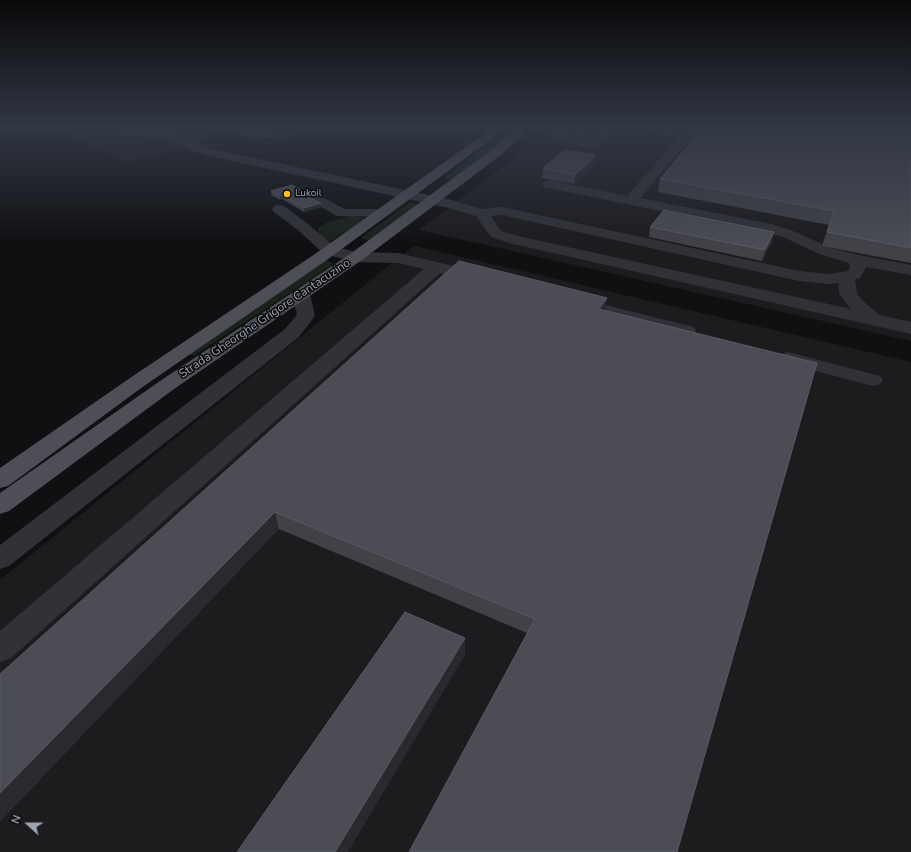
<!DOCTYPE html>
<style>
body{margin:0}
#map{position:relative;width:911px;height:852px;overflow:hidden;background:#101012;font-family:"Nunito Sans",sans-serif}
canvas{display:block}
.north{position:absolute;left:8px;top:804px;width:40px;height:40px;-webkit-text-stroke:3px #0b0b0d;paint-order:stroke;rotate:291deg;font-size:11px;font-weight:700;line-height:16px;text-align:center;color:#a0a5b4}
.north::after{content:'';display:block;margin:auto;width:14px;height:18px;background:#a0a5b4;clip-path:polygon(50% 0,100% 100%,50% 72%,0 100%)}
</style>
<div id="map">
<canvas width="911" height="852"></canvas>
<div class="north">N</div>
</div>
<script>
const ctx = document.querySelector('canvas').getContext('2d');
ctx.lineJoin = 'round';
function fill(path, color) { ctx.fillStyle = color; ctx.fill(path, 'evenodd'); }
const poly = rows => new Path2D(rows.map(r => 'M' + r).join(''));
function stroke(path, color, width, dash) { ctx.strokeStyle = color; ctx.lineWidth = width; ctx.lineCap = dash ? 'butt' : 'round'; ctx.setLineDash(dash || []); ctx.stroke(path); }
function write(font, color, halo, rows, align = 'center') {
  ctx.font = font + ' "Nunito Sans",sans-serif'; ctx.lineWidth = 3; ctx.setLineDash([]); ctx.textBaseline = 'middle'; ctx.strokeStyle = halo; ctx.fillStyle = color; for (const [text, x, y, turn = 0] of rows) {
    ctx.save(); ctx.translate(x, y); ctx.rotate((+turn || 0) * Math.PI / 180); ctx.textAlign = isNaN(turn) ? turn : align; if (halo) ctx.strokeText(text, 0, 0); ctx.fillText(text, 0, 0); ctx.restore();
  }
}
fill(poly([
 [56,127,203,127,203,143,126,163],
 [555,127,911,127,911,341,419,230],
 [415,246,911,362,911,852,0,852,0,580,398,258]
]), '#1c1c1f');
fill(poly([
 [514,127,520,127,486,156,451,180,445,178,476,153],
 [409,203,418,205,371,241,361,238],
 [352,216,366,218,328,243,317,234,319,227,328,222],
 [326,260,334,264,195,355,189,355,192,351]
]), '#1a221c');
fill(poly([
 [80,127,111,127,175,131,196,143,212,149,452,200,482,209,502,207,799,271,828,274,848,271,850,267,849,263,819,254,781,236,549,188,544,187,542,184,544,181,549,180,627,196,688,127,700,127,640,198,771,224,791,230,831,248,859,255,911,265,911,275,866,267,860,278,855,279,857,293,860,298,879,315,911,322,911,334,509,243,491,237,476,216,449,208,205,155,188,149,171,138,101,134,82,129,80,127],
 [502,215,799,281,828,284,838,283,839,293,851,309,518,236,501,231,491,216,502,215],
 [558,127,571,127,564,134,573,136,583,127,596,127,584,139,592,139,604,127,617,127,599,145,584,147,552,139,549,135,558,127],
 [316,194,345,209,382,209,387,210,389,213,387,216,382,217,337,216,311,201,309,198,311,195,316,194],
 [279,205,284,206,308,224,335,247,356,252,398,253,484,273,486,277,484,281,478,282,440,273,11,658,0,662,0,631,424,269,398,263,356,262,324,254,298,230,274,212,272,209,274,206,279,205],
 [301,289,307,290,310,294,315,316,299,337,9,566,0,569,0,545,285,329,297,315,292,294,295,290,301,289],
 [577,298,694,327,696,331,694,335,687,337,571,307,568,303,571,299,577,298],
 [788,352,880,376,883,380,880,384,873,386,781,362,778,358,781,354,788,352]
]), '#313237');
fill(poly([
 [494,127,508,127,324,262,144,386,8,486,0,488,0,468,130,378,312,256,494,127],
 [518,127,531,127,502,154,362,260,174,389,9,511,0,514,0,493,160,381,350,254,494,148,518,127]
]), '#4d4e56');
fill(poly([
 [232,127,311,127,307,130,285,136,272,138,247,136,238,134,233,130],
 [644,127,681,127,674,136,644,131],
 [893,127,911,127,911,263,822,246,829,225,658,192,660,179,892,130],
 [596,155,595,165,574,184,542,178,543,168],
 [301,190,301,193,321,203,321,207,304,212,282,199,280,200,271,195,271,191],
 [650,227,772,242,762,261,649,237],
 [605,311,817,363,527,633,279,529,0,674]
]), '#414148');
fill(poly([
 [286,127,311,127,307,130,285,136,272,138,270,129],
 [675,127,681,127,674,136],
 [596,155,595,165,574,184,575,175],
 [301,190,301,193,297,195,296,191],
 [280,196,282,196,282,199,280,200],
 [321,203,321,207,304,212,304,208],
 [774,232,772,242,762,261,765,250],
 [607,298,605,313,599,309],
 [275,512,279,529,0,822,0,793],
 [465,638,465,655,348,852,335,852]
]), '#29292e');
const building = poly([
 [244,127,286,127,270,129,244,127],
 [704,127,874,127,911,132,911,248,827,232,834,211,660,179,704,127],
 [565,150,596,155,575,175,543,168,565,150],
 [292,185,301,190,296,191,321,203,304,208,282,196,280,196,271,191,292,185],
 [664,210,774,232,765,250,650,227,664,210],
 [459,261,607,298,599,309,817,363,677,852,409,852,535,619,275,512,0,793,0,674,459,261],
 [405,612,465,638,335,852,237,852,405,612]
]);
fill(building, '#4b4c54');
stroke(building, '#595a63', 1);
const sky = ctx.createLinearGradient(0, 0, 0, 246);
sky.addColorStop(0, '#09090a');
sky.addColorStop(0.52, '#313744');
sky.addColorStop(1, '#31374400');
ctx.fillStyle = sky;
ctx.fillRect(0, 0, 911, 246);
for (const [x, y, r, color] of [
 [287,194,4,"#fec01c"]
]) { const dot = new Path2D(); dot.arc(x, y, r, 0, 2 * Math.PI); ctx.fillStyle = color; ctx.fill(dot); stroke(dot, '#0b0b0d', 1.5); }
write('10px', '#a0a5b4', '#0b0b0d', [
 ["Lukoil",295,194]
], 'left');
write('12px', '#a0a5b4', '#0b0b0d', [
 ["Strada Gheorghe Grigore Cantacuzino",265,319,-34]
]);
</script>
